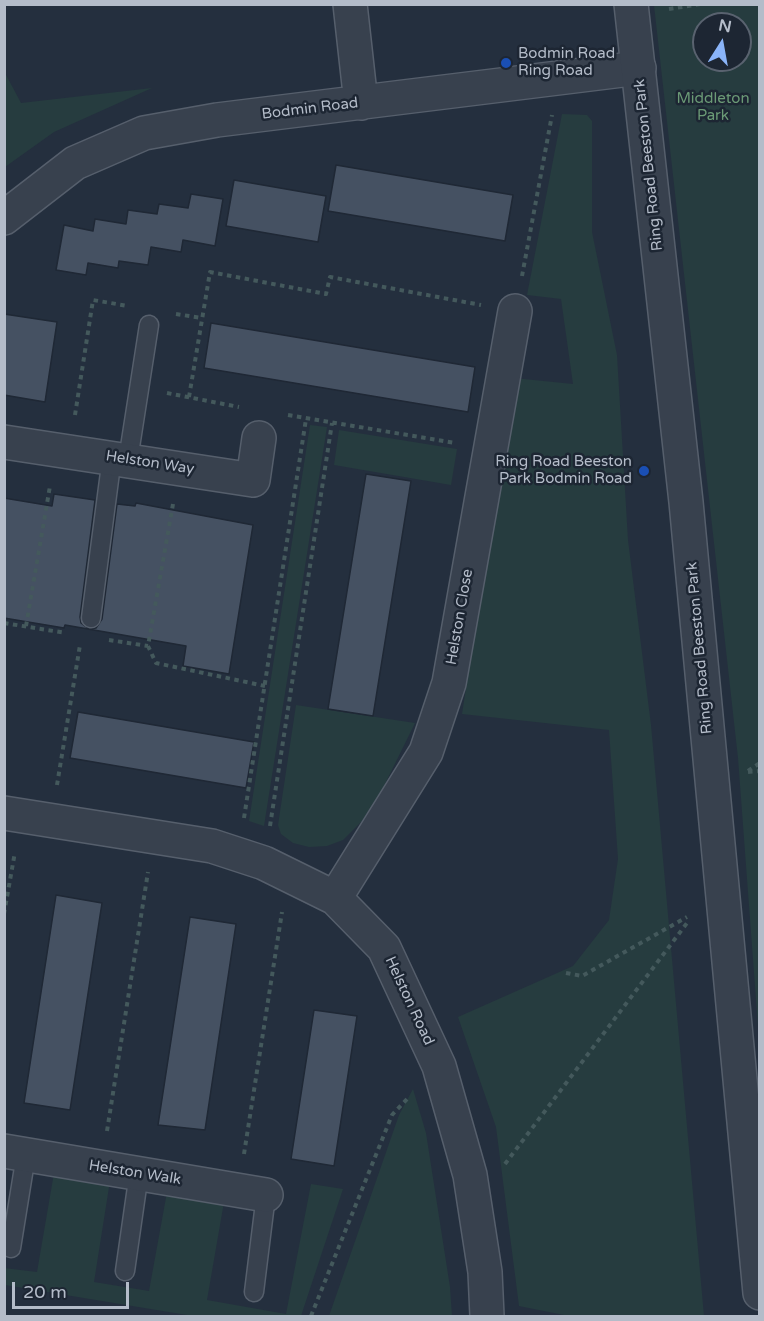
<!DOCTYPE html>
<style>
body{margin:0}
#map{position:relative;width:764px;height:1321px;overflow:hidden;background:#242f3e;font-family:"Varela Round",sans-serif}
canvas{display:block}
.frame{position:absolute;inset:0;border:6px solid #b4bcc9;pointer-events:none}
.north{position:absolute;left:692px;top:12px;width:60px;height:60px;box-sizing:border-box;background:#1d2633;border:2px solid #59626f;border-radius:50%;rotate:11deg;font-size:16px;font-weight:700;line-height:24px;text-align:center;color:#b4bcc9}
.north::after{content:'';display:block;margin:auto;width:21px;height:27px;background:#8ab4f8;clip-path:polygon(50% 0,100% 100%,50% 72%,0 100%)}
.scale{position:absolute;left:12px;top:1282px;width:117px;height:27px;box-sizing:border-box;border:3px solid #b4bcc9;border-top:0;padding-left:8px;font-size:18px;line-height:21px;white-space:nowrap;color:#b4bcc9;-webkit-text-stroke:4px #1d2633;paint-order:stroke}
</style>
<div id="map">
<canvas width="764" height="1321"></canvas>
<div class="frame"></div>
<div class="north">N</div>
<div class="scale">20 m</div>
</div>
<script>
const ctx = document.querySelector('canvas').getContext('2d');
ctx.lineJoin = 'round';
function fill(path, color) { ctx.fillStyle = color; ctx.fill(path, 'evenodd'); }
const poly = rows => new Path2D(rows.map(r => 'M' + r).join(''));
function stroke(path, color, width, dash) { ctx.strokeStyle = color; ctx.lineWidth = width; ctx.lineCap = dash ? 'butt' : 'round'; ctx.setLineDash(dash || []); ctx.stroke(path); }
function write(font, color, halo, rows, align = 'center') {
  ctx.font = font + ' "Varela Round",sans-serif'; ctx.lineWidth = 5; ctx.setLineDash([]); ctx.textBaseline = 'middle'; ctx.strokeStyle = halo; ctx.fillStyle = color; for (const [text, x, y, turn = 0] of rows) {
    ctx.save(); ctx.translate(x, y); ctx.rotate((+turn || 0) * Math.PI / 180); ctx.textAlign = isNaN(turn) ? turn : align; if (halo) ctx.strokeText(text, 0, 0); ctx.fillText(text, 0, 0); ctx.restore();
  }
}
fill(poly([
 [654,5,759,5,759,1040,738,758],
 [704,24,740,24,740,60,704,60],
 [4,71,21,103,152,88,54,132,5,167],
 [562,114,587,115,592,121,592,232,617,355,628,540,651,725,704,1316,569,1316,519,1306,496,1127,458,1017,573,966,609,920,618,859,609,730,462,714,514,378,573,384,561,299,527,295],
 [310,425,327,427,264,826,249,821],
 [339,430,457,449,451,485,334,465],
 [296,705,415,723,383,788,362,821,343,840,327,846,309,847,293,843,281,834,278,825],
 [413,1089,426,1133,450,1287,452,1316,329,1316,399,1115],
 [54,1173,110,1181,94,1282,149,1291,167,1192,224,1202,207,1300,286,1314,311,1184,343,1189,301,1316,193,1316,5,1285,4,1268,37,1272]
]), '#263c3f');
const building = poly([
 [336,165,513,195,505,241,328,211,336,165],
 [234,180,326,196,318,242,226,226,234,180],
 [191,194,223,199,215,246,183,240,181,252,151,247,148,265,119,261,118,268,88,263,86,275,56,270,64,225,93,231,95,219,126,224,128,210,157,214,159,204,188,208,191,194],
 [4,314,57,322,45,402,4,395,4,314],
 [211,323,475,367,468,412,204,368,211,323],
 [366,474,411,481,373,716,328,709,366,474],
 [54,494,95,500,80,617,81,623,89,629,96,628,102,619,117,504,135,506,136,503,253,525,229,674,183,666,186,646,65,625,64,628,4,618,4,498,52,506,54,494],
 [78,712,254,742,246,788,70,758,78,712],
 [56,895,102,903,70,1110,24,1103,56,895],
 [190,917,236,924,205,1130,158,1125,190,917],
 [314,1010,357,1016,334,1166,291,1159,314,1010]
]);
fill(building, '#455162');
stroke(building, '#1f2835', 1.5);
const service = poly([
 [128,460,149,325],
 [91,618,112,457],
 [11,1248,26,1155],
 [125,1271,139,1173],
 [254,1292,266,1195]
]);
const minor = poly([
 [350,4,361,103],
 [4,218,75,163,144,133,217,120,639,68],
 [4,442,253,480,259,438],
 [4,813,212,846,264,863,335,898,384,948,439,1066,470,1175,485,1272,487,1316],
 [335,898,426,752,449,683,515,311],
 [4,1151,266,1195]
]);
const tertiary = poly([
 [631,4,686,502,760,1293]
]);
stroke(service, '#565f6c', 21);
stroke(minor, '#565f6c', 36);
stroke(tertiary, '#565f6c', 36);
stroke(poly([
 [669,9,701,4],
 [522,276,552,115],
 [176,314,202,318],
 [167,393,239,407],
 [189,397,210,272,326,294,330,277,481,305],
 [75,415,93,300,128,306],
 [288,415,455,443],
 [173,504,148,646,156,663,265,686],
 [4,623,66,633],
 [26,626,50,486],
 [109,640,148,646],
 [748,771,760,763],
 [748,772,760,771],
 [57,785,80,645],
 [244,818,306,419],
 [270,826,332,423],
 [4,914,15,852],
 [566,973,582,976,687,917],
 [107,1131,148,872],
 [244,1154,282,912],
 [505,1164,687,923],
 [311,1316,392,1115,409,1097]
]), '#44595c', 4, [4.5, 4.5]);
stroke(service, '#38414e', 18);
stroke(minor, '#38414e', 33);
stroke(tertiary, '#38414e', 33);
for (const [x, y, r, color] of [
 [506,63,6,"#1a4fb4"],
 [644,471,6,"#1a4fb4"]
]) { const dot = new Path2D(); dot.arc(x, y, r, 0, 2 * Math.PI); ctx.fillStyle = color; ctx.fill(dot); stroke(dot, '#1d2633', 2); }
write('15px', '#b4bcc9', '#1d2633', [
 ["Bodmin Road",518,54],
 ["Ring Road",518,71],
 ["Ring Road Beeston",632,462,"right"],
 ["Park Bodmin Road",632,479,"right"]
], 'left');
write('15px', '#6b9a76', '#1d2633', [
 ["Middleton",713,99],
 ["Park",713,116]
]);
write('15px', '#b4bcc9', '#1d2633', [
 ["Bodmin Road",310,109,-7],
 ["Ring Road Beeston Park",649,165,-96],
 ["Helston Way",150,463,9],
 ["Helston Close",460,617,-80],
 ["Ring Road Beeston Park",700,648,-95],
 ["Helston Road",409,1001,65],
 ["Helston Walk",135,1173,9]
]);
</script>
